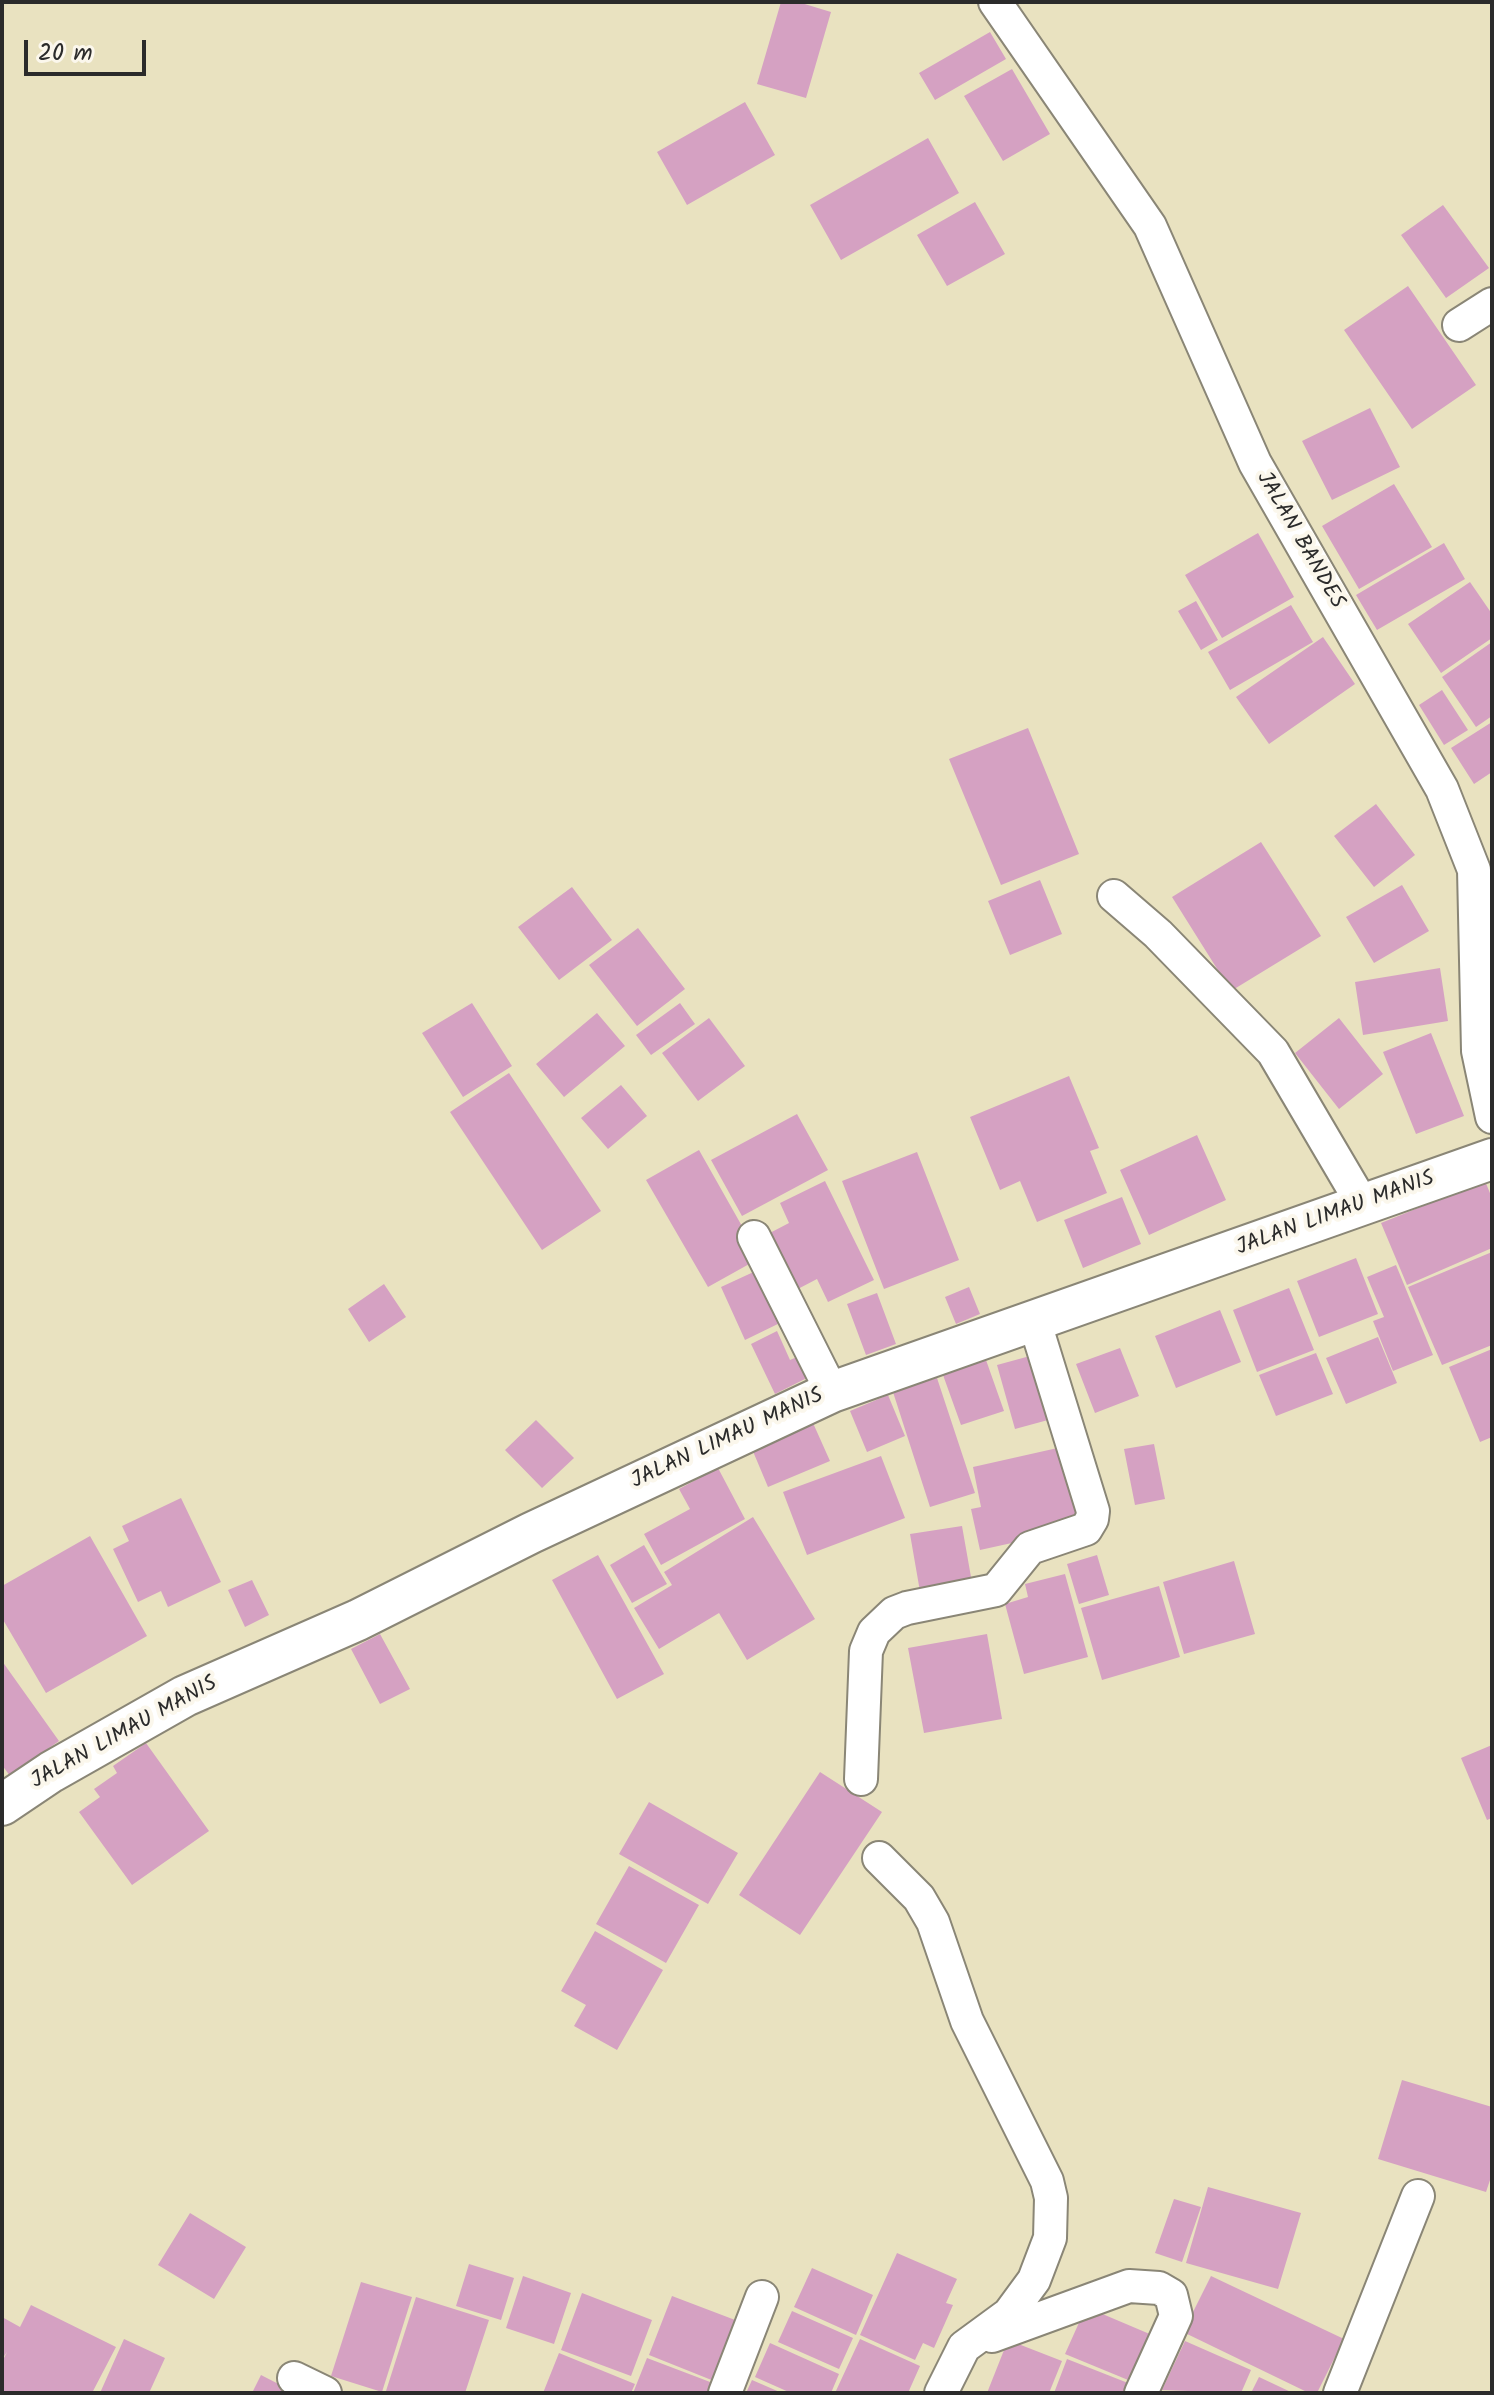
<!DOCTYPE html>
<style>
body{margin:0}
#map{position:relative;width:1494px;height:2395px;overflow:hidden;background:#e9e2c0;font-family:Kalam,sans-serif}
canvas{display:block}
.frame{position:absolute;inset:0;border:4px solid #2b2b2b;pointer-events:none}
.scale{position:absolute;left:24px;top:40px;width:122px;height:36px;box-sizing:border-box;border:4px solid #2b2b2b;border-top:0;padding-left:10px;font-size:24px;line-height:28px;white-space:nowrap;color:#2b2b2b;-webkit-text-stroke:6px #fbf7ec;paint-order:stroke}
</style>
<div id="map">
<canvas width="1494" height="2395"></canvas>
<div class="frame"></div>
<div class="scale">20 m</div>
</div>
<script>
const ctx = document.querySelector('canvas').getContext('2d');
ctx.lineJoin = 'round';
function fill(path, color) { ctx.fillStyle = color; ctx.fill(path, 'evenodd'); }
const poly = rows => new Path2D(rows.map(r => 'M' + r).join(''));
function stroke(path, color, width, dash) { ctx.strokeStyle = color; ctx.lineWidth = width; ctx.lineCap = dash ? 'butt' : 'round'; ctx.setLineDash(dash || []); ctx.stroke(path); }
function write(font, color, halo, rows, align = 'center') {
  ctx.font = font + ' Kalam,sans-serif'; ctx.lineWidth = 8; ctx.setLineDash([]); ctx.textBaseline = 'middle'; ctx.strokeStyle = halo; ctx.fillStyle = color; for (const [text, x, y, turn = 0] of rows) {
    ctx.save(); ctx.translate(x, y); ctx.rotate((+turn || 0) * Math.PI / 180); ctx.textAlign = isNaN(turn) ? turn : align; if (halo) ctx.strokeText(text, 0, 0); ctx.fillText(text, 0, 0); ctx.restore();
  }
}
fill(poly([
 [781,2,798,2,831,12,806,98,757,84],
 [990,32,1006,59,935,100,919,73],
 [1012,69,1050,134,1003,161,964,96],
 [745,102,775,155,687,205,657,152],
 [928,138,959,193,841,260,810,205],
 [975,202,1005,254,947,286,917,235],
 [1443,205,1489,268,1446,298,1401,235],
 [1408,286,1476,385,1412,429,1344,330],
 [1370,408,1400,467,1332,500,1302,441],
 [1394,484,1432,547,1359,589,1322,526],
 [1258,533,1294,597,1222,638,1185,575],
 [1444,543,1465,579,1377,630,1356,595],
 [1470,582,1492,614,1492,638,1441,673,1408,624],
 [1196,601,1218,640,1201,650,1178,611],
 [1291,605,1313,642,1230,690,1208,652],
 [1323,637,1355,684,1269,744,1236,697],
 [1492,642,1492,716,1476,727,1442,677],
 [1442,690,1468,730,1444,745,1419,705],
 [1492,722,1492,772,1474,784,1451,748],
 [1028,728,1079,854,1001,885,949,759],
 [1376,804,1415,855,1374,887,1334,836],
 [1261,842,1321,936,1231,991,1172,897],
 [1040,880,1062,934,1010,955,988,901],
 [1402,885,1429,931,1374,963,1346,917],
 [572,887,612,940,559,980,518,927],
 [638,928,685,989,637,1026,589,965],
 [1440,968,1448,1021,1363,1035,1355,982],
 [472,1003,512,1066,463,1097,422,1033],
 [680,1003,695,1024,651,1055,636,1035],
 [597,1013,625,1046,564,1097,536,1064],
 [709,1018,745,1066,698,1101,662,1053],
 [1339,1018,1383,1074,1339,1109,1295,1053],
 [1431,1033,1464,1116,1416,1134,1383,1052],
 [509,1073,601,1211,542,1250,450,1112],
 [1069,1076,1099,1148,1090,1151,1107,1193,1037,1222,1020,1181,1000,1190,970,1117],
 [621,1085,647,1116,608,1149,581,1118],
 [797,1114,828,1170,742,1216,711,1160],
 [1197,1135,1226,1200,1149,1235,1120,1170],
 [699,1150,760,1258,708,1287,646,1180],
 [917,1152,959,1260,884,1289,842,1181],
 [825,1181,874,1280,828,1302,817,1279,794,1291,766,1235,789,1223,780,1203],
 [1485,1181,1492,1198,1492,1248,1407,1285,1381,1223],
 [1122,1197,1141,1244,1083,1268,1064,1220],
 [1492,1252,1492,1345,1442,1365,1408,1287],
 [1356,1258,1378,1314,1319,1337,1297,1281],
 [1396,1265,1433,1355,1393,1371,1373,1321,1384,1317,1367,1277],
 [760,1269,784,1321,745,1340,721,1287],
 [384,1284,406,1317,369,1342,348,1309],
 [969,1287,980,1314,956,1324,945,1297],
 [1289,1288,1314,1350,1257,1372,1233,1310],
 [877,1293,896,1344,866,1355,847,1304],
 [1220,1310,1241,1362,1176,1388,1155,1336],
 [777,1331,790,1360,804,1354,813,1375,775,1394,751,1344],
 [1378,1337,1397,1383,1346,1404,1326,1358],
 [1120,1348,1139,1396,1095,1413,1076,1364],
 [1492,1349,1492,1437,1480,1442,1449,1367],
 [1041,1353,1059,1417,1015,1429,997,1365],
 [1316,1353,1333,1394,1276,1416,1259,1375],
 [986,1360,1004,1411,961,1425,943,1375],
 [937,1378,975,1493,930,1507,893,1392],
 [888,1395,905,1436,867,1452,850,1411],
 [536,1420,574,1458,542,1488,505,1450],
 [813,1423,830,1461,768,1487,752,1449],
 [1154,1444,1165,1499,1135,1505,1124,1449],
 [1062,1447,1080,1528,980,1550,971,1509,981,1507,973,1467],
 [881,1456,905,1518,807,1555,783,1492],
 [718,1468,745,1519,661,1565,644,1534,690,1509,679,1489],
 [181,1498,221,1582,168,1607,161,1591,138,1602,113,1549,129,1541,122,1526],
 [753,1517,815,1619,747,1660,719,1613,659,1649,634,1608,672,1585,664,1572],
 [962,1526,974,1594,922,1603,910,1534],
 [90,1536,147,1636,46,1693,2,1618,2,1586],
 [644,1545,667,1584,632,1603,610,1565],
 [598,1555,664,1674,617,1699,552,1580],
 [1097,1555,1109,1595,1079,1604,1067,1564],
 [1234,1561,1255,1634,1184,1654,1163,1582],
 [1065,1574,1088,1657,1024,1674,1005,1604,1028,1597,1025,1584],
 [252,1580,269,1615,245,1627,228,1590],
 [1159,1586,1180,1657,1102,1680,1081,1608],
 [380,1634,410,1689,380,1704,351,1649],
 [987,1634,1002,1719,924,1733,908,1648],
 [2,1661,59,1741,10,1776,2,1765],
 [146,1743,209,1831,132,1885,79,1812,100,1797,94,1789,117,1773,113,1766],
 [1492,1745,1492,1818,1487,1820,1461,1758],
 [820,1772,882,1812,800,1935,739,1895],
 [649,1802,738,1853,708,1904,619,1854],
 [629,1866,699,1905,666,1963,596,1924],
 [595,1931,663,1970,617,2050,574,2026,586,2005,561,1991],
 [1402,2080,1492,2107,1492,2174,1486,2192,1378,2159],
 [1208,2187,1301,2213,1278,2289,1186,2263],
 [1174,2199,1201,2207,1182,2262,1155,2253],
 [190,2213,246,2247,214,2299,158,2265],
 [897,2253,957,2279,946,2303,953,2305,934,2348,923,2343,915,2360,860,2335],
 [469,2264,514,2278,501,2320,456,2306],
 [812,2268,873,2295,856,2335,794,2307],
 [523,2276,571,2293,554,2344,506,2328],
 [1211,2276,1344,2339,1317,2393,1309,2393,1183,2332],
 [361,2282,412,2297,382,2392,331,2376],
 [582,2293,652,2320,631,2376,561,2350],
 [672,2296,743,2323,719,2383,649,2355],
 [416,2297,489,2320,465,2393,386,2391],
 [31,2305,116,2347,92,2393,2,2393,2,2362,7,2352,2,2359,2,2317,20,2327],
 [1086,2307,1152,2335,1133,2382,1065,2354],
 [792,2311,853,2338,839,2369,778,2342],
 [124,2339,165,2358,149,2393,100,2393],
 [860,2339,920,2366,908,2393,835,2393],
 [1008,2340,1062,2361,1049,2393,987,2393],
 [1185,2341,1251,2370,1241,2393,1162,2390],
 [770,2343,839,2374,831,2393,791,2393,755,2377],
 [559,2353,635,2384,631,2393,543,2393],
 [647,2358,718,2385,715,2393,633,2393],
 [1067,2359,1128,2383,1124,2393,1054,2393],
 [261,2375,296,2393,252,2393],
 [1259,2377,1293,2393,1251,2393],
 [752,2380,782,2393,746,2393]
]), '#d5a1c2');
const minor = poly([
 [995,2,1150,226,1255,463,1442,789,1474,870,1478,1051,1492,1117],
 [1459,325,1492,304],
 [1114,896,1158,934,1273,1052,1363,1205],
 [754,1237,832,1392],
 [861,1779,866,1651,874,1632,894,1613,907,1608,996,1590,1030,1548,1086,1529,1092,1519,1093,1511,1035,1323],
 [879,1858,919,1898,933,1922,967,2021,1047,2181,1051,2198,1050,2238,1034,2280,1009,2314,964,2347,941,2393],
 [992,2336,1129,2286,1159,2288,1171,2295,1176,2316,1141,2393],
 [294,2378,325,2393],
 [725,2393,762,2297],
 [1340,2393,1418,2196]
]);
const tertiary = poly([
 [2,1805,51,1772,185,1696,358,1620,531,1533,832,1392,1492,1159]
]);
stroke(minor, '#8a8676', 36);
stroke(tertiary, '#8a8676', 44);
stroke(minor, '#fff', 32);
stroke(tertiary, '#fff', 40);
write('22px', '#2b2b2b', '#fbf7ec', [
 ["JALAN BANDES",1299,541,60],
 ["JALAN LIMAU MANIS",1336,1215,-20],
 ["JALAN LIMAU MANIS",728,1440,-25],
 ["JALAN LIMAU MANIS",125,1734,-29]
]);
</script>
